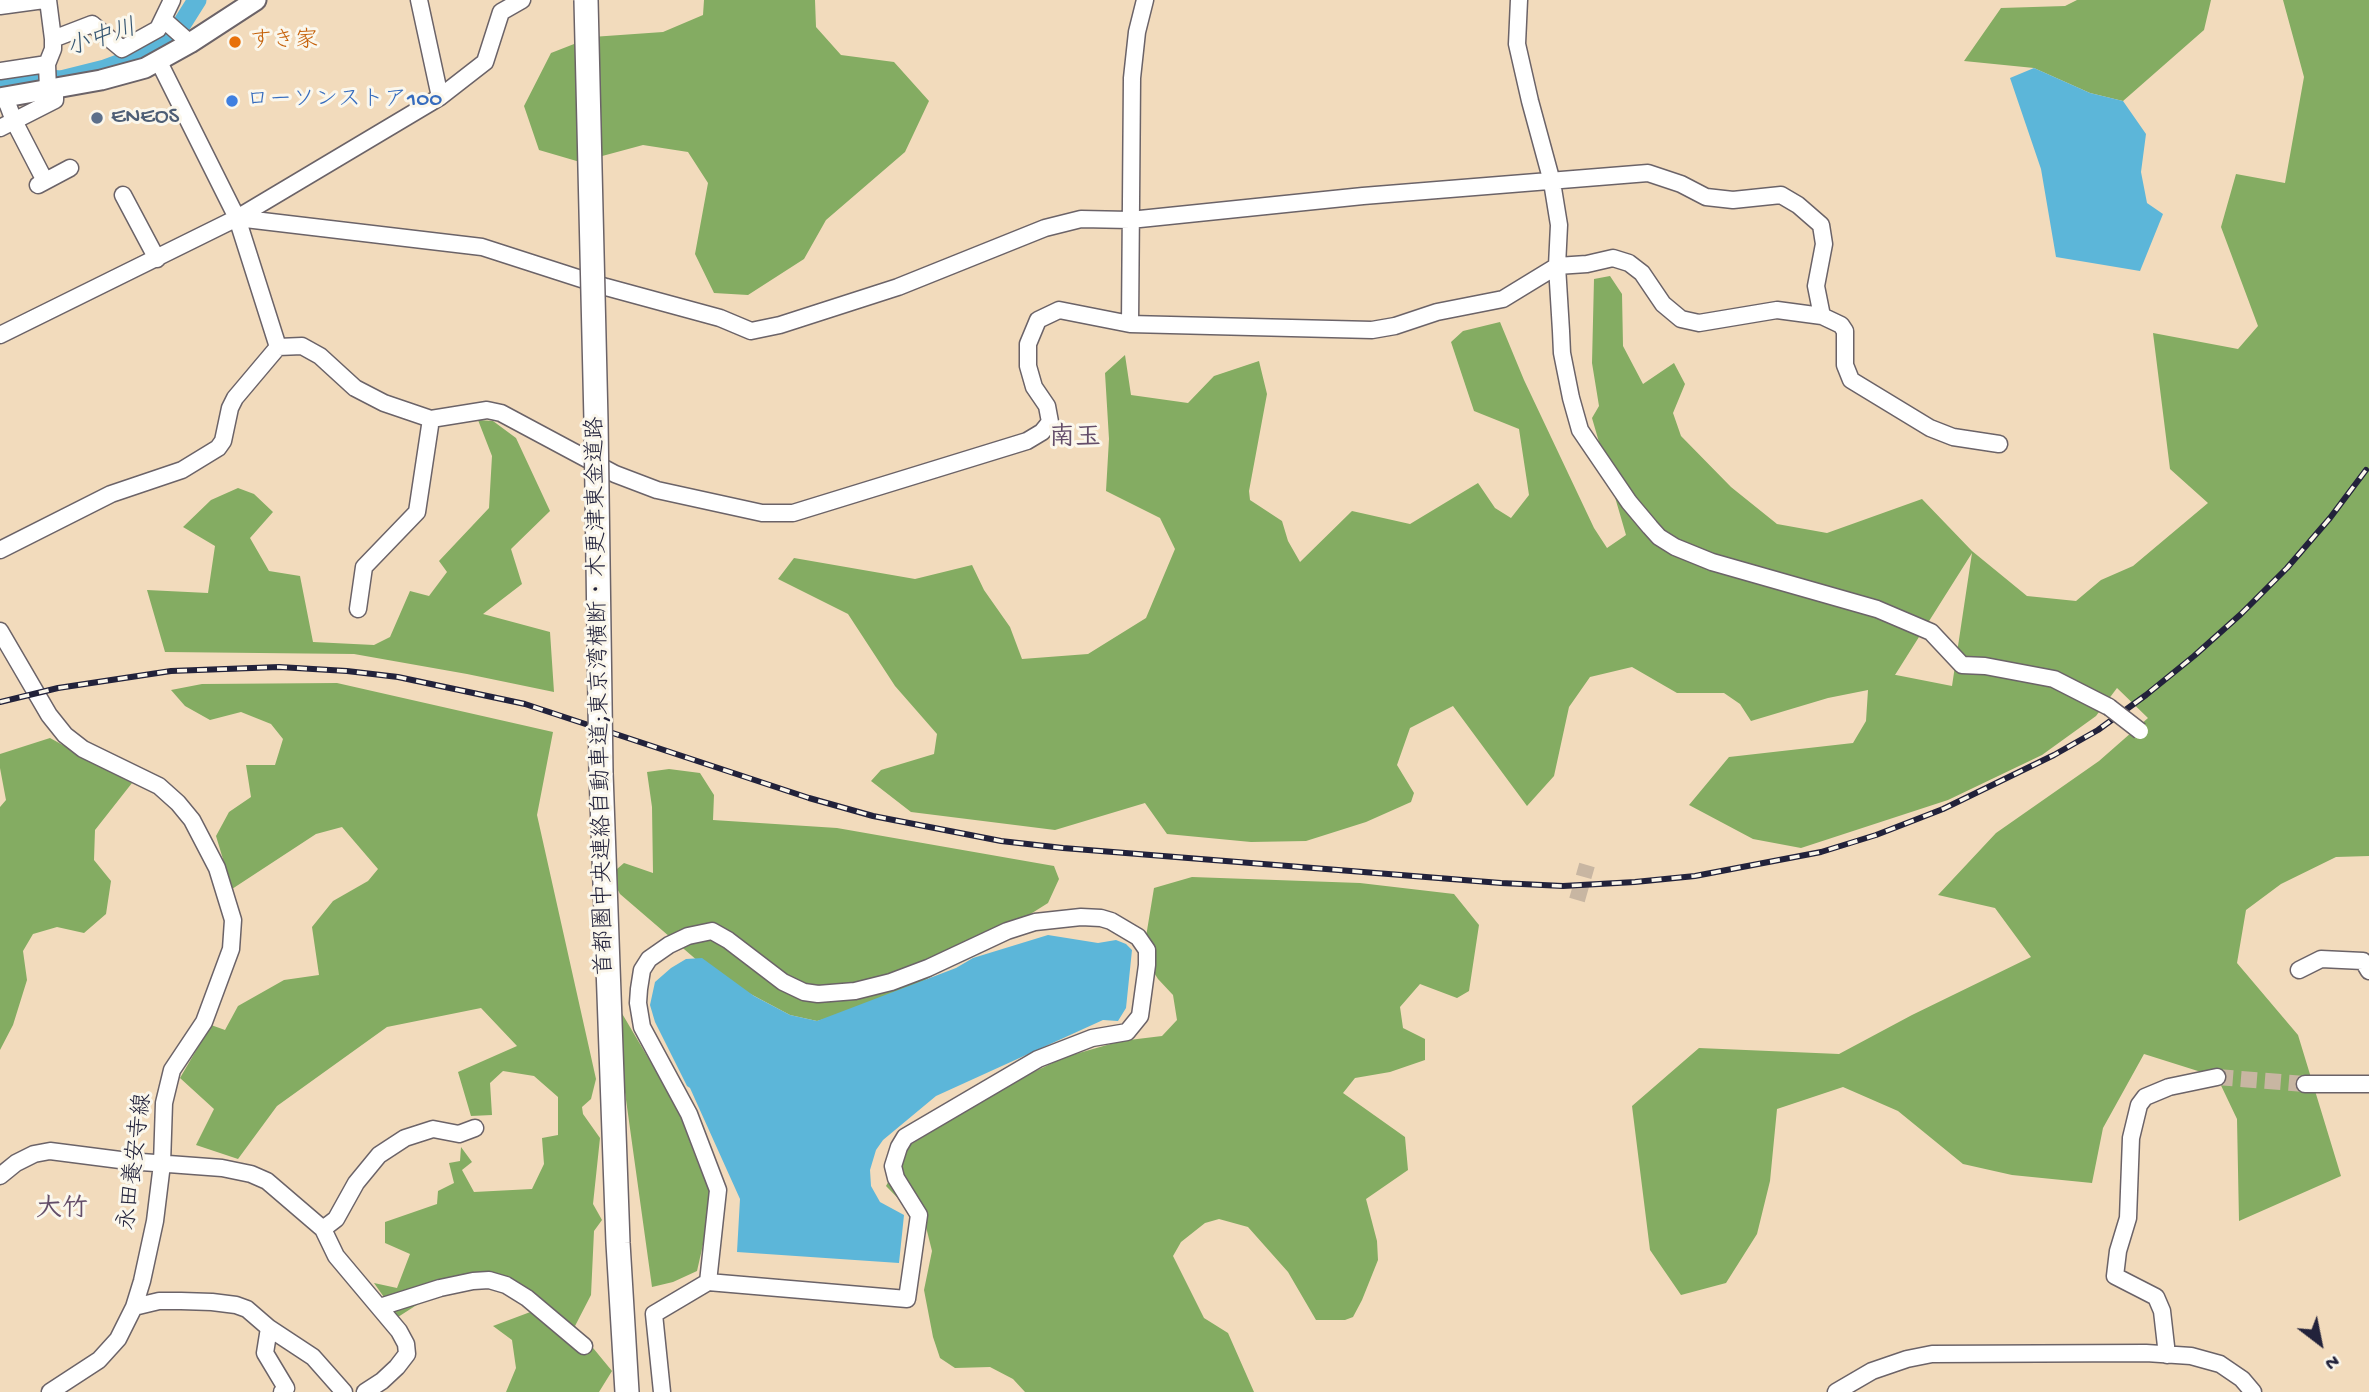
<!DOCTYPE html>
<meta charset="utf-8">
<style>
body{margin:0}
#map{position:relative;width:2369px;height:1392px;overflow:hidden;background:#f2dbbc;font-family:"Gochi Hand",sans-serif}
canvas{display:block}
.north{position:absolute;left:2285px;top:1308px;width:70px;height:70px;-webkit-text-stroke:5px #fbf7ec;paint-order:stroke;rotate:148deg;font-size:19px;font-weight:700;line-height:28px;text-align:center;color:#22223b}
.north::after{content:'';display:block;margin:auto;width:24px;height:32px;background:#22223b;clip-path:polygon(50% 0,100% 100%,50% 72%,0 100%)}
</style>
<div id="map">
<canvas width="2369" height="1392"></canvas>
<div class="north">N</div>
</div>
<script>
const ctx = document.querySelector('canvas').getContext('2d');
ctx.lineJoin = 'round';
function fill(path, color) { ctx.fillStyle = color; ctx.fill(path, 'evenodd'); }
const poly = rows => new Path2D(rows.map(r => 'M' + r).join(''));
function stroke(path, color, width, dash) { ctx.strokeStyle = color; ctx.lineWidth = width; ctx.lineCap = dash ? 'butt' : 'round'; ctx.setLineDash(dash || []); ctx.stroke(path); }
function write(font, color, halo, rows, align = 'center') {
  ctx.font = font + ' "Gochi Hand","Klee One",sans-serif'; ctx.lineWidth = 6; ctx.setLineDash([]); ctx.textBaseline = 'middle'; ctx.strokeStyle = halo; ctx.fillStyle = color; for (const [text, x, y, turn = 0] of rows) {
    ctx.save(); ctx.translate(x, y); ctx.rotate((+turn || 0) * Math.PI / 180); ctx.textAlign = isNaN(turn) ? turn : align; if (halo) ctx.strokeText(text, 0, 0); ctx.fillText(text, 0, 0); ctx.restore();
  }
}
fill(poly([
 [704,0,815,0,816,27,841,55,894,62,929,101,905,152,826,220,804,259,748,295,714,293,695,254,708,183,688,152,643,145,580,162,539,150,524,106,551,53,592,37,663,32,703,15],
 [2077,0,2211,0,2204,30,2123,101,2090,93,2034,68,1964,61,2001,8,2065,6],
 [2283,0,2369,0,2369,856,2336,857,2281,884,2246,910,2237,963,2298,1035,2341,1176,2239,1221,2237,1119,2217,1077,2144,1054,2103,1128,2092,1183,2012,1175,1963,1164,1898,1111,1843,1087,1777,1109,1770,1181,1757,1234,1726,1283,1681,1295,1650,1250,1632,1106,1699,1048,1839,1054,1912,1015,2031,957,1995,908,1938,895,1996,833,2099,761,2148,718,2117,688,2096,716,2042,755,1948,800,1801,848,1753,839,1689,805,1729,757,1853,743,1866,721,1868,690,1828,698,1751,721,1740,704,1724,693,1677,693,1632,667,1590,677,1569,707,1554,776,1527,806,1453,706,1410,728,1397,765,1414,793,1411,802,1366,822,1306,841,1251,842,1167,834,1145,803,1055,830,911,812,871,781,881,770,934,754,937,734,895,686,848,614,778,579,794,558,915,579,972,565,984,590,1010,627,1022,659,1088,654,1146,618,1175,549,1160,518,1106,491,1109,439,1105,373,1125,355,1131,395,1188,403,1214,376,1259,361,1267,394,1249,491,1250,500,1282,521,1288,541,1300,562,1352,511,1410,524,1478,483,1495,508,1511,518,1529,495,1519,429,1474,411,1451,342,1463,331,1500,322,1524,380,1594,528,1607,548,1626,535,1592,418,1599,406,1592,363,1594,279,1610,276,1622,294,1623,346,1643,384,1674,363,1685,384,1673,413,1681,436,1731,487,1777,524,1827,533,1922,499,1972,551,2027,596,2076,601,2101,580,2133,566,2208,503,2170,469,2153,333,2238,349,2258,326,2221,227,2236,174,2285,183,2304,77],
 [1972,553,1952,686,1896,675,1895,675],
 [478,420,493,421,516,438,550,511,511,549,522,584,483,614,550,632,554,692,467,674,354,654,165,652,147,590,208,593,215,546,183,527,211,500,238,488,254,494,273,512,250,538,269,571,300,576,313,642,374,645,390,637,410,591,429,596,447,572,439,561,489,508,492,456],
 [337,683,553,732,537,815,596,1079,591,1099,582,1107,583,1114,600,1138,593,1204,602,1220,594,1231,591,1295,575,1326,612,1371,599,1392,506,1392,516,1368,512,1340,493,1326,533,1311,535,1299,513,1279,483,1273,426,1299,398,1317,374,1283,397,1288,410,1254,385,1243,385,1222,437,1204,438,1191,454,1183,449,1163,460,1161,461,1147,472,1162,462,1170,474,1192,532,1189,544,1164,542,1138,558,1135,558,1097,534,1076,503,1071,490,1083,492,1115,471,1116,458,1072,517,1046,481,1008,387,1027,277,1106,238,1159,196,1145,214,1109,180,1078,211,1025,225,1030,238,1006,284,980,319,975,312,927,333,901,368,881,378,869,342,827,316,834,232,889,216,836,229,812,251,797,246,765,275,765,283,739,271,724,241,712,210,720,185,706,171,690,202,684],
 [50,738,132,783,95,830,94,860,111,881,106,914,84,933,57,927,33,934,23,951,27,980,13,1025,0,1050,0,807,6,800,0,768,0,754],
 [669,769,700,773,714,795,713,820,837,828,1054,866,1059,879,1048,903,892,1001,817,1021,790,1015,713,974,620,894,610,875,624,863,653,873,652,807,647,772],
 [1192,877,1360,883,1454,894,1479,925,1469,991,1457,998,1420,984,1400,1007,1403,1028,1425,1039,1425,1060,1390,1072,1355,1078,1343,1093,1405,1137,1408,1170,1366,1199,1377,1241,1378,1260,1362,1300,1353,1317,1345,1320,1316,1320,1288,1272,1248,1227,1219,1219,1205,1223,1181,1242,1173,1256,1204,1318,1228,1333,1254,1392,1025,1392,1013,1379,990,1367,955,1368,940,1358,933,1337,924,1290,932,1251,926,1227,886,1186,908,1146,1019,1079,1065,1057,1121,1041,1162,1036,1177,1020,1173,995,1158,979,1143,955,1154,888],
 [617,1005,676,1105,699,1166,720,1193,709,1218,697,1271,673,1282,652,1287,618,1042]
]), '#84ac62');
fill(poly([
 [2034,68,2090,93,2123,101,2146,134,2141,172,2147,203,2163,214,2140,271,2056,257,2041,169,2010,78],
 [1048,935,1098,943,1116,940,1126,944,1132,950,1126,1008,1118,1021,1103,1020,936,1096,883,1140,876,1150,870,1170,871,1186,880,1202,904,1215,899,1263,737,1252,740,1199,690,1088,687,1086,655,1022,650,1005,655,982,671,968,686,959,702,958,754,996,790,1015,817,1021,956,968,973,958]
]), '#5cb6d9');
stroke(poly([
 [0,84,37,78,61,80,105,69,151,52,180,27,197,0]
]), '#5cb6d9', 19);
stroke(poly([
 [1577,900,1587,865],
 [2217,1077,2305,1084]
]), '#c8b6a2', 16, [16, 8]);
const minor = poly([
 [419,0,440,97],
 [1519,0,1517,44,1530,101,1552,182,1559,225,1557,266,1561,331,1562,353,1571,398,1580,430,1629,502,1650,527,1659,537,1675,547,1712,562,1877,609,1931,632,1962,665,1985,666,2054,679,2109,707],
 [0,6,44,0],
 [164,20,190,43],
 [53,39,92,24,122,49,158,29,172,0],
 [159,62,237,218,278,347],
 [0,71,47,64],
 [48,90,47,64,53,49,53,39,48,0],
 [5,97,14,121,45,181],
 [0,128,55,100,55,88],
 [38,185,70,168],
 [123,195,157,259],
 [237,218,482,247,606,287,720,318,751,331,780,325,898,287,1045,228,1081,219,1130,220,1363,196,1648,173,1681,184,1706,197,1733,200,1781,195,1798,205,1821,225,1824,244,1816,286,1822,316],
 [1130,324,1132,78,1137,32,1145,0],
 [0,335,237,218,440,97,485,62,501,12,522,0],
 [0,550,111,494,182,470,218,448,223,441,230,408,235,398,278,347,302,346,320,356,355,388,384,403,431,419,487,410,501,413,615,474,657,490,762,513,793,513,1027,441,1042,432,1050,422,1047,406,1034,387,1028,366,1028,344,1038,320,1059,310,1130,324,1372,330,1395,326,1437,312,1503,299,1557,266,1587,264,1613,258,1629,263,1642,273,1663,304,1681,319,1699,323,1777,310,1822,316,1841,325,1845,331,1845,365,1851,380,1930,428,1953,437,1999,444],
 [358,609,364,567,417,512,431,419],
 [0,631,49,715,65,735,83,749,159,786,178,803,192,820,217,868,233,920,231,949,204,1022,172,1070,164,1103,162,1164,155,1221,142,1281,134,1307,118,1339,99,1360,50,1392],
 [2299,970,2321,959,2363,961,2369,971],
 [2305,1084,2369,1084],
 [0,1176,16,1163,34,1154,50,1151,128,1161,222,1168,251,1174,267,1181,323,1229,336,1256,399,1331,406,1344,407,1354,397,1367,382,1381,365,1392],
 [323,1229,336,1219,356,1183,379,1155,405,1138,433,1129,459,1134,475,1128],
 [134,1307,159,1301,181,1301,212,1302,236,1305,247,1309,269,1328,313,1357,344,1392],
 [380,1307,440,1288,473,1281,489,1280,506,1285,527,1298,584,1346],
 [269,1328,265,1353,286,1388,282,1392],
 [2167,1355,2162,1311,2156,1297,2115,1276,2118,1251,2128,1218,2131,1138,2139,1105,2145,1097,2169,1087,2217,1077],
 [662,1392,654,1314,708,1282,907,1299,919,1215,896,1178,893,1166,899,1147,905,1137,1038,1059,1092,1038,1127,1032,1140,1016,1147,965,1147,950,1138,937,1111,921,1101,918,1081,917,1035,922,1007,931,928,968,891,982,855,991,818,994,804,992,783,982,728,940,712,931,688,936,669,945,649,959,642,970,639,989,638,1003,642,1027,689,1114,718,1190,708,1282],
 [1836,1392,1872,1371,1907,1359,1932,1354,2146,1353,2191,1356,2220,1364,2242,1379,2253,1392]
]);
const major = poly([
 [0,98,101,80,145,68,190,43,256,0]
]);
const highway = poly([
 [601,773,618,1243,627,1392]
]);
stroke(minor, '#6b6368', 19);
stroke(major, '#6b6368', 23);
stroke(highway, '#6b6368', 26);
stroke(minor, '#fff', 16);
stroke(major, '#fff', 19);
stroke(highway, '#fff', 23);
const rail = poly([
 [0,702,58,688,171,671,279,667,347,671,398,677,525,704,809,798,873,816,1001,841,1063,848,1501,883,1563,886,1635,882,1695,876,1821,852,1876,835,1943,809,2054,755,2098,730,2146,695,2194,656,2241,614,2287,568,2330,518,2366,470]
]);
stroke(rail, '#22223b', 6);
stroke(rail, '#fbf7ec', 3.5, [10]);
const minorBridge = poly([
 [2109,707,2140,731]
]);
const highwayBridge = poly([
 [586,0,596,421,601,773]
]);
stroke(minorBridge, '#6b6368', 19, []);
stroke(highwayBridge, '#6b6368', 26, []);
stroke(minorBridge, '#fff', 16);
stroke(highwayBridge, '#fff', 23);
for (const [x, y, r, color] of [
 [235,42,7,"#e8710a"],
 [232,101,7,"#3f7fe0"],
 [97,118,7,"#5c6f8a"]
]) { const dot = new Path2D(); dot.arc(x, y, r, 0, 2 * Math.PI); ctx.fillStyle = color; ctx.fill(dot); stroke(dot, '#fbf7ec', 2.5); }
write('23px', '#c56008', '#fbf7ec', [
 ["すき家",249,42]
], 'left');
write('23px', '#366cbe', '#fbf7ec', [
 ["ローソンストア100",246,101]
], 'left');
write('23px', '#4e5e75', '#fbf7ec', [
 ["ENEOS",111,118]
], 'left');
write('23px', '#22223b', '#fbf7ec', [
 ["首都圏中央連絡自動車道;東京湾横断・木更津東金道路",602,696,-91],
 ["永田養安寺線",137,1162,-83]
]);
write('italic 24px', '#365672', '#fbf7ec', [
 ["小中川",102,40,-18]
]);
write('bold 26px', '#634d69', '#fbf7ec', [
 ["南玉",1075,440],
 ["大竹",62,1211]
]);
</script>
